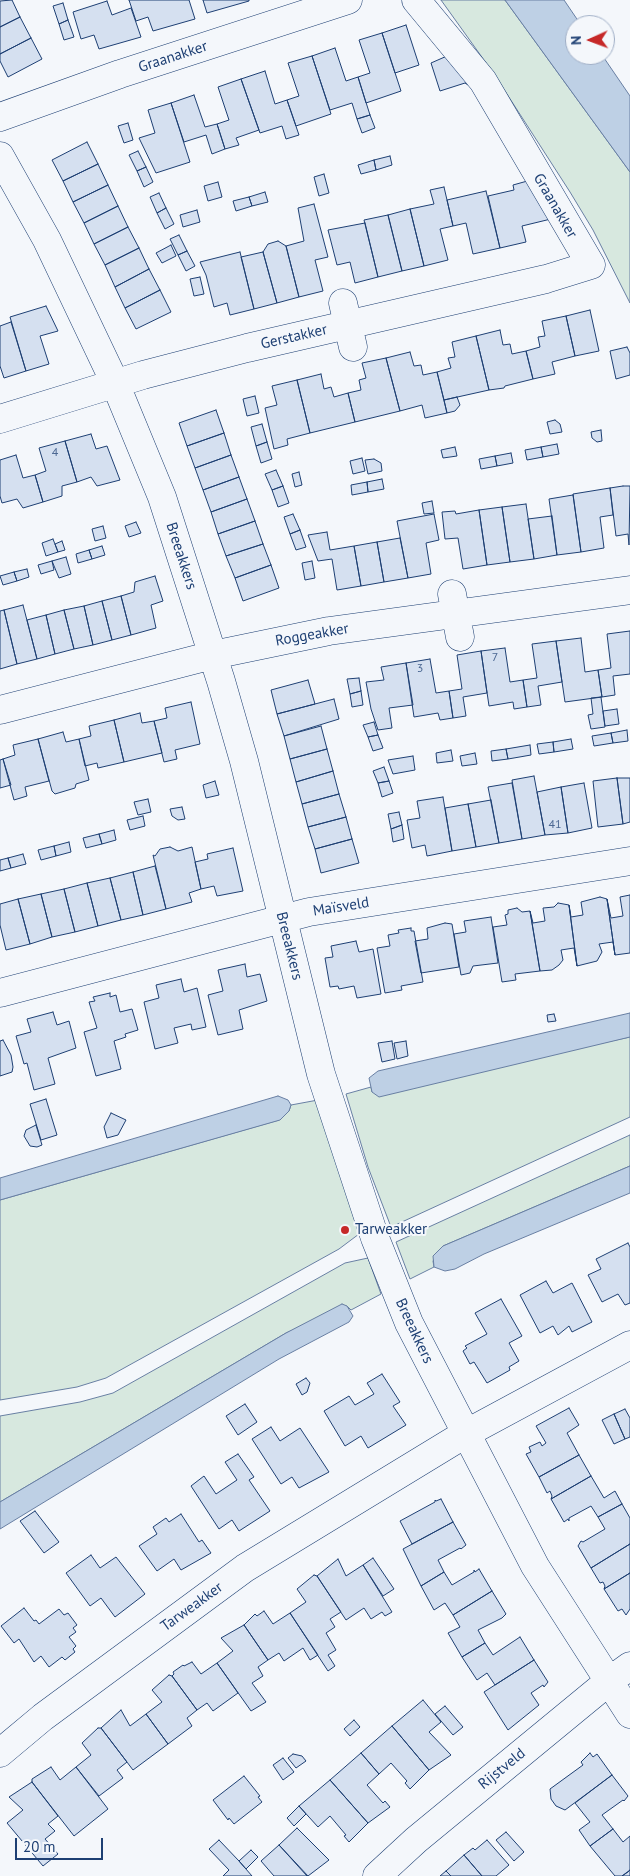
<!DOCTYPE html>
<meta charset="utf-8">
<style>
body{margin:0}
#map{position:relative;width:630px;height:1876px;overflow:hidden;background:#f4f7fb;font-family:"PT Sans",sans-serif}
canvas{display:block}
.north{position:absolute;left:565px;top:15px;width:50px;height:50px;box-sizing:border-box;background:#f4f7fb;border:1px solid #9eadc5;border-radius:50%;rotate:268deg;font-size:14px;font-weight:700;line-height:20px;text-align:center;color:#1d3f73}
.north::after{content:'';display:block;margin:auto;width:18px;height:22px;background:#c62828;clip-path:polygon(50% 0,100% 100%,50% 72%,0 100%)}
.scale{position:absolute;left:15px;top:1838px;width:88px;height:22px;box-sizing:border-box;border:2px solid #1d3f73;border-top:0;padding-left:6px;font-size:15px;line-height:18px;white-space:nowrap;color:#1d3f73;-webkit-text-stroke:4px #f4f7fb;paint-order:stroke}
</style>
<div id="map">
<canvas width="630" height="1876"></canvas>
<div class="north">N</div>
<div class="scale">20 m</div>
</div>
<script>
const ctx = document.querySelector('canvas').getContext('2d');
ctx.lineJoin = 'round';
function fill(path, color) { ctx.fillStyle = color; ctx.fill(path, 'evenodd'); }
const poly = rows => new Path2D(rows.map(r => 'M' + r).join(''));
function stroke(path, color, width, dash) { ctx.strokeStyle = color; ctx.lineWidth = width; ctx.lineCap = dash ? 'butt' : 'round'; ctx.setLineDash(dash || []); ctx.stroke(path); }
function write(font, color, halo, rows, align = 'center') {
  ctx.font = font + ' "PT Sans",sans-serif'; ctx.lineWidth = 4; ctx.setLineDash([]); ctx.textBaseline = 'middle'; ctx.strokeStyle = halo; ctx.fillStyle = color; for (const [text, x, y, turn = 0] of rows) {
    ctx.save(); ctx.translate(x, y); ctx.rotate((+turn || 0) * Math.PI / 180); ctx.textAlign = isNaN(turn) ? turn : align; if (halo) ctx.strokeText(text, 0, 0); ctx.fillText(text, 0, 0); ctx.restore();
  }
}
const green = poly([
 [441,0,505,0,630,172,630,303,593,230,570,192,494,74,441,0],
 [630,1037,630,1117,391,1227,368,1167,346,1094,371,1087,372,1092,630,1037],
 [318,1100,359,1234,339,1249,106,1378,77,1387,0,1400,0,1200,279,1120,289,1111,291,1105,318,1100],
 [630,1135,630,1166,443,1246,433,1261,434,1267,410,1279,396,1242,630,1135],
 [368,1258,381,1294,351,1310,347,1306,286,1333,0,1502,0,1416,80,1402,113,1393,345,1263,368,1258]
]);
fill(green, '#d7e8df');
stroke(green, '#687fa3', 1);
const water = poly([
 [505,0,564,0,581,25,575,25,575,55,602,55,630,96,630,172,505,0],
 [630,1013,630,1037,379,1097,372,1092,369,1078,378,1071,630,1013],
 [278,1096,288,1100,291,1105,289,1111,280,1120,0,1200,0,1178,278,1096],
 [630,1166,630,1193,484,1254,455,1269,445,1271,434,1267,433,1256,443,1246,630,1166],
 [342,1304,347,1306,353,1316,349,1322,279,1359,0,1529,0,1502,286,1333,342,1304]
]);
fill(water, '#bed0e5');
stroke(water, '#687fa3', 1);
const building = poly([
 [12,0,20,17,0,27,0,1,12,0],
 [129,0,189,0,195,19,153,31,148,17,136,21,129,0],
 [203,0,249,0,249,1,207,13,203,0],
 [107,1,112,15,131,8,141,37,99,49,94,35,81,39,73,12,107,1],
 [63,3,68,20,59,24,53,6,63,3],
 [20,17,31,38,0,54,0,27,20,17],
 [68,20,74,37,64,40,59,24,68,20],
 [406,25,419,65,395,73,382,33,406,25],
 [382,33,401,91,366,103,358,77,370,73,359,40,382,33],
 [31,38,42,59,8,77,0,61,0,54,31,38],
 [335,48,346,81,358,77,370,115,357,119,352,103,330,110,312,56,335,48],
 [312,56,331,114,296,126,287,100,299,96,288,63,312,56],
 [447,56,468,85,465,83,440,91,431,63,447,56],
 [265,71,275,104,287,100,299,135,286,139,282,126,260,133,241,79,265,71],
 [241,79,259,130,236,138,239,145,225,149,217,124,229,120,218,87,241,79],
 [194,95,205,127,217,124,225,149,212,154,206,135,184,142,171,103,194,95],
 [171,103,190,162,156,173,139,138,155,133,148,110,171,103],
 [370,115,375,128,362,133,357,119,370,115],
 [128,123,133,140,124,143,118,126,128,123],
 [87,142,98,164,63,181,52,160,87,142],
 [138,151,146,167,137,171,129,155,138,151],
 [390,156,392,165,376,170,374,160,390,156],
 [374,160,376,170,361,174,358,165,374,160],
 [98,164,108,185,73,202,63,181,98,164],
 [146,167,153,182,144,187,137,171,146,167],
 [324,174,329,193,319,196,314,177,324,174],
 [531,180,555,218,522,226,526,242,500,248,488,196,514,190,513,185,531,180],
 [218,182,222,197,208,201,204,186,218,182],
 [108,185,118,206,84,223,73,202,108,185],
 [444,187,453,226,440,229,448,260,424,266,410,209,434,204,430,190,444,187],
 [486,191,500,248,473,254,466,223,453,226,447,200,486,191],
 [265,192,268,202,252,206,249,197,265,192],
 [159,193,166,208,157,213,150,197,159,193],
 [249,197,252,206,236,211,233,201,249,197],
 [314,204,328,257,315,260,323,291,299,297,286,246,304,241,298,208,314,204],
 [118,206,128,227,94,244,84,223,118,206],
 [166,208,174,224,165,229,157,213,166,208],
 [410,209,424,266,402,271,388,215,410,209],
 [197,210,200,222,183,227,180,215,197,210],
 [388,215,402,271,378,277,364,220,388,215],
 [365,223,378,277,355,283,350,262,337,265,328,230,365,223],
 [128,227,139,248,105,265,94,244,128,227],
 [179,235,187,251,178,255,170,239,179,235],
 [278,241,286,246,299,297,277,303,263,252,268,244,278,241],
 [171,245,176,256,162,263,156,253,171,245],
 [139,248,149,269,115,287,105,265,139,248],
 [187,251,195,266,186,271,178,255,187,251],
 [240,252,254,309,230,315,227,303,214,307,206,275,200,262,240,252],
 [263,252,277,303,254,309,241,257,263,252],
 [149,269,160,290,125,308,115,287,149,269],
 [200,277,204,294,194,296,190,279,200,277],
 [160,290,171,312,136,329,125,308,160,290],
 [46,306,58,331,40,336,49,364,26,371,10,317,46,306],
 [590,310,599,351,575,356,566,316,590,310],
 [566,316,575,356,552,362,555,374,533,379,526,351,540,347,538,337,545,336,542,321,566,316],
 [11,322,26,371,4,378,0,366,0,326,11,322],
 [500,330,503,345,510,344,512,354,526,351,533,379,505,386,504,388,489,390,476,336,500,330],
 [476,336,489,390,444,400,437,372,451,368,448,358,455,357,452,342,476,336],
 [627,347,630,353,630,375,616,379,610,351,627,347],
 [410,352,414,366,421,365,423,375,437,372,447,413,425,418,422,405,400,411,386,358,410,352],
 [386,358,400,411,355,422,348,393,361,390,359,380,366,378,362,363,386,358],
 [321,374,324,389,331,387,334,397,348,393,355,422,310,433,297,380,321,374],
 [297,380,310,433,287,439,288,445,274,449,265,408,277,405,272,386,297,380],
 [255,396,259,413,247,416,243,399,255,396],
 [457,397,460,405,455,411,447,413,444,400,457,397],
 [216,410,224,433,187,446,179,423,216,410],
 [555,420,560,424,562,432,550,434,547,422,555,420],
 [262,424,267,442,256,446,251,427,262,424],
 [601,430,602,441,597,442,592,438,591,432,601,430],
 [224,433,231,455,195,468,187,446,224,433],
 [91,434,96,449,107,446,120,480,97,486,91,477,77,482,65,441,91,434],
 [65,441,77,482,62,486,62,496,43,502,35,475,46,471,39,448,65,441],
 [267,442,272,459,261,463,256,446,267,442],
 [557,444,559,454,543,457,541,447,557,444],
 [455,447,457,456,443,458,441,450,455,447],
 [541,447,543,457,527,460,525,450,541,447],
 [511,453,513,463,497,466,495,456,511,453],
 [16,455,23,478,35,475,43,502,23,508,17,499,2,503,0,496,0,460,16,455],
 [231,455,239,477,203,490,195,468,231,455],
 [495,456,497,466,481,469,479,459,495,456],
 [362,458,365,471,353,474,350,461,362,458],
 [374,459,381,463,382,471,368,474,365,460,374,459],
 [276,470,283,486,272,490,265,474,276,470],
 [299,472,302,485,295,487,292,474,299,472],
 [239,477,247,499,211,512,203,490,239,477],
 [382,479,384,489,368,492,367,482,382,479],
 [367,482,368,492,352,495,351,485,367,482],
 [283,486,289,503,278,507,272,490,283,486],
 [623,486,630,486,629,545,628,534,616,536,610,488,623,486],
 [610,488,613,515,600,517,604,548,581,552,573,494,610,488],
 [573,495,581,552,557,555,549,499,573,495],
 [247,499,255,521,218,534,211,512,247,499],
 [432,501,434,513,424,514,422,503,432,501],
 [526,504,534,559,510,562,502,507,526,504],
 [502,507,510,562,487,565,479,510,502,507],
 [479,510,487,565,463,569,458,538,445,539,442,512,455,511,456,514,479,510],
 [293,514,300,530,290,534,284,517,293,514],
 [434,514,439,540,426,543,431,574,408,578,397,521,434,514],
 [552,516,557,555,534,559,528,519,552,516],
 [255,521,263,544,226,556,218,534,255,521],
 [136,522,141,533,129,537,125,526,136,522],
 [103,526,106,538,95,541,92,529,103,526],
 [300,530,306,547,296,550,290,534,300,530],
 [327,532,330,550,354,546,361,586,337,590,332,559,318,561,308,535,327,532],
 [400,538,408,578,384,582,377,542,400,538],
 [53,539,58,552,46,556,42,543,53,539],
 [62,541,65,550,58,552,55,544,62,541],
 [377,542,384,582,361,586,354,546,377,542],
 [263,544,271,565,235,578,226,556,263,544],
 [102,546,105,555,92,559,89,550,102,546],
 [89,550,92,559,78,563,76,554,89,550],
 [66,557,71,574,59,578,52,561,66,557],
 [52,561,54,570,41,574,38,565,52,561],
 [312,561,315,578,305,580,302,563,312,561],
 [271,565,279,588,243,601,235,578,271,565],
 [27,569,29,577,17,581,14,572,27,569],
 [14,572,17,581,3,585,0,576,14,572],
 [155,576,163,601,151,605,156,628,131,635,121,596,134,592,135,582,155,576],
 [121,596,131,635,112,640,102,601,121,596],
 [102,601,112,640,93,645,84,606,102,601],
 [23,605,37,659,17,664,4,610,23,605],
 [84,606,93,645,74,649,64,610,84,606],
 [4,610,17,664,0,669,0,611,4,610],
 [64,610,74,649,55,654,46,615,64,610],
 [46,615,55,654,37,659,27,620,46,615],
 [630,631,630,674,613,676,615,695,602,697,598,670,611,668,607,634,630,631],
 [581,638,585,672,598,670,602,697,565,702,556,641,581,638],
 [556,641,562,682,538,686,541,705,527,707,523,680,537,678,532,644,556,641],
 [505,648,510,682,523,680,527,707,514,709,513,702,489,706,481,651,505,648],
 [481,651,487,693,463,697,466,716,453,718,449,691,462,689,457,655,481,651],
 [430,659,436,693,449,691,453,718,440,720,438,713,414,717,406,663,430,659],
 [406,663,413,705,389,708,392,728,378,730,371,709,366,682,384,680,381,667,406,663],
 [359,678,361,691,350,694,347,679,359,678],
 [308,680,315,704,277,714,271,690,308,680],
 [361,691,363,705,352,707,350,694,361,691],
 [601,697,605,727,591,729,588,715,593,714,591,698,601,697],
 [334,699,339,719,284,736,277,714,334,699],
 [191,702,200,744,175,750,177,759,164,762,154,721,167,718,165,708,191,702],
 [617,709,619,724,605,726,603,711,617,709],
 [140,713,142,723,154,721,162,753,124,762,114,720,140,713],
 [114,720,124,762,98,768,97,763,85,766,79,739,91,736,89,726,114,720],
 [374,722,378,735,368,737,363,725,374,722],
 [321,726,327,749,290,759,284,736,321,726],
 [627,730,628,741,613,743,611,733,627,730],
 [63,732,66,742,79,739,89,780,76,784,75,788,55,794,52,791,38,739,63,732],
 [611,733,613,743,594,746,592,736,611,733],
 [378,735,383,748,373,751,368,737,378,735],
 [38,739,49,781,25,787,27,796,14,800,3,759,15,755,13,745,38,739],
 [571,739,573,749,554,752,553,742,571,739],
 [553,742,554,752,539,754,537,744,553,742],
 [530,745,531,755,508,759,506,749,530,745],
 [327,749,333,771,296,782,290,759,327,749],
 [506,749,508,759,492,761,491,751,506,749],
 [451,750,453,761,437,763,436,753,451,750],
 [475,753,477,764,462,766,460,756,475,753],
 [413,756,415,770,393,774,388,760,413,756],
 [3,759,11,785,0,788,0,760,3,759],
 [384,767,389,781,378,783,373,771,384,767],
 [333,771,339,794,302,804,296,782,333,771],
 [534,776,545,835,522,839,512,780,534,776],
 [617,778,623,824,598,827,593,781,617,778],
 [617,778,630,778,630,822,623,824,617,778],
 [215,781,219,795,206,798,203,785,215,781],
 [389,781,393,793,382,797,378,783,389,781],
 [512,783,522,839,499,843,488,787,512,783],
 [584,783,592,828,568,833,561,787,584,783],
 [561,787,568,833,545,835,537,792,561,787],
 [339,794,346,817,308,827,302,804,339,794],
 [443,797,452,851,427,856,425,845,412,848,407,820,420,818,417,801,443,797],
 [148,799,151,812,138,815,134,802,148,799],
 [491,800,499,843,476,847,468,804,491,800],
 [468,804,476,847,452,851,445,808,468,804],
 [182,807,185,819,178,820,172,816,170,809,182,807],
 [399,812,402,825,391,829,388,814,399,812],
 [143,816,145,826,130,830,127,820,143,816],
 [346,817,352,839,315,849,308,827,346,817],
 [402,825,404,839,393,842,391,829,402,825],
 [114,830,116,840,102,844,99,834,114,830],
 [99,834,102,844,86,848,83,838,99,834],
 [352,839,359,863,321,873,315,849,352,839],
 [69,842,71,852,56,856,54,846,69,842],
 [54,846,56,856,41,860,38,850,54,846],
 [170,847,178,851,192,847,201,889,189,893,192,902,166,909,153,855,155,856,160,849,170,847],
 [233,848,243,891,217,896,214,886,201,889,195,862,208,859,207,854,233,848],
 [23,854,26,864,11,868,8,858,23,854],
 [8,858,11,868,0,871,0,860,8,858],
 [155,866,166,909,143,915,133,872,155,866],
 [133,872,143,915,121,920,110,878,133,872],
 [110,878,121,920,98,926,87,883,110,878],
 [87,883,98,926,75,932,64,889,87,883],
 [64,889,75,932,52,937,41,894,64,889],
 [41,894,52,937,30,944,18,899,41,894],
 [630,895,630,953,615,955,607,899,611,918,623,916,620,897,630,895],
 [600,897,607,899,615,955,613,942,599,944,602,952,597,961,577,966,569,905,571,917,583,915,581,902,600,897],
 [18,899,30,944,6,950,0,925,0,904,18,899],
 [558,903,569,905,577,966,574,948,561,950,563,960,559,965,552,970,540,971,530,911,533,923,545,921,543,908,554,907,558,903],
 [517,908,522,912,530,911,540,971,515,974,516,980,502,982,493,927,507,925,505,915,508,914,508,910,517,908],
 [491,917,498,963,473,966,470,973,461,975,454,934,466,932,464,921,491,917],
 [445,923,452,924,459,967,421,973,415,941,428,939,427,928,445,923],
 [411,928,411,931,414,931,423,982,401,986,402,990,385,993,377,948,390,946,388,935,399,933,398,930,411,928],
 [356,941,359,952,373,949,381,994,357,998,354,986,339,989,338,986,330,987,325,958,333,957,331,946,356,941],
 [245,964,247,977,260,974,267,1001,239,1010,243,1029,218,1035,208,995,223,991,218,970,245,964],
 [181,979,184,992,197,988,206,1027,192,1030,191,1024,174,1028,178,1043,155,1049,144,1002,159,998,156,985,181,979],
 [110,993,110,997,116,995,120,1012,132,1009,138,1030,125,1034,126,1037,114,1041,121,1069,96,1076,84,1032,97,1028,89,1002,95,1001,93,997,110,993],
 [53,1012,57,1025,69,1021,76,1048,48,1058,55,1084,34,1090,27,1063,24,1064,16,1036,31,1032,27,1019,53,1012],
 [554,1014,556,1021,548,1022,547,1015,554,1014],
 [3,1040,11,1055,13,1067,12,1072,0,1076,0,1041,3,1040],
 [392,1041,395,1059,382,1062,378,1043,392,1041],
 [406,1041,408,1056,397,1059,394,1043,406,1041],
 [46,1099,57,1135,41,1140,30,1104,46,1099],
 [111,1113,126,1120,118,1135,107,1138,104,1127,111,1113],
 [36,1125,42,1145,37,1147,30,1146,24,1136,26,1130,36,1125],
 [628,1243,630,1247,630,1303,625,1305,618,1294,602,1302,588,1275,601,1269,596,1259,628,1243],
 [546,1281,553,1293,572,1283,592,1322,572,1332,569,1326,558,1335,553,1326,540,1333,520,1295,546,1281],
 [501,1299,522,1336,509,1343,519,1361,509,1367,510,1370,487,1383,474,1362,470,1364,463,1351,467,1348,465,1346,487,1334,475,1313,501,1299],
 [382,1374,400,1402,393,1406,406,1425,368,1448,361,1436,345,1446,324,1411,349,1396,355,1405,374,1394,367,1383,382,1374],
 [306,1378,310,1383,307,1392,302,1395,296,1384,306,1378],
 [245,1404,257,1422,238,1435,226,1416,245,1404],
 [569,1408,579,1425,567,1433,579,1455,539,1477,526,1454,531,1452,529,1447,540,1442,542,1446,546,1443,536,1426,569,1408],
 [625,1409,630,1418,630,1437,625,1439,614,1414,625,1409],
 [614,1414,625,1439,614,1444,602,1420,614,1414],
 [271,1427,280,1441,300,1428,329,1472,299,1488,292,1477,281,1484,252,1439,271,1427],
 [238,1454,254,1477,249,1480,270,1511,239,1531,232,1520,219,1529,191,1486,204,1476,216,1494,237,1480,225,1462,238,1454],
 [579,1455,591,1476,551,1499,552,1496,550,1491,547,1493,539,1477,579,1455],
 [591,1476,604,1498,615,1491,622,1504,598,1517,591,1506,569,1518,569,1521,568,1519,564,1522,551,1499,591,1476],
 [441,1499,453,1522,412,1544,400,1521,435,1502,435,1500,436,1501,441,1499],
 [622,1504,630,1518,630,1544,591,1568,578,1546,581,1541,583,1542,605,1529,598,1517,622,1504],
 [35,1511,59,1542,44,1553,20,1521,35,1511],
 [181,1514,199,1542,202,1540,211,1553,181,1570,174,1559,157,1571,139,1546,157,1534,153,1527,166,1518,169,1522,181,1514],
 [453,1522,466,1545,461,1549,460,1548,438,1560,444,1572,421,1586,403,1549,453,1522],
 [630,1544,630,1573,604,1589,605,1586,603,1582,600,1583,591,1568,630,1544],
 [91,1555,100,1568,116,1557,145,1594,115,1617,101,1598,90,1606,66,1573,91,1555],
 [373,1558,394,1589,383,1596,363,1565,373,1558],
 [338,1559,346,1576,363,1565,392,1612,385,1616,382,1612,371,1619,364,1608,346,1620,317,1576,338,1559],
 [479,1569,492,1591,453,1615,445,1603,434,1610,421,1586,444,1572,452,1585,474,1572,474,1570,475,1572,479,1569],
 [630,1573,630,1609,626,1615,622,1609,618,1611,604,1589,630,1573],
 [314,1575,317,1576,341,1612,330,1619,335,1627,326,1633,336,1650,328,1655,335,1666,328,1671,290,1613,306,1602,297,1589,314,1575],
 [492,1591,506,1614,502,1618,478,1630,485,1643,462,1657,448,1633,460,1627,453,1615,492,1591],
 [24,1608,34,1621,36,1620,39,1624,59,1609,64,1615,68,1613,77,1625,73,1628,76,1632,69,1637,76,1646,73,1649,75,1652,65,1660,62,1657,49,1667,41,1656,34,1662,19,1639,14,1643,1,1626,24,1608],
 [264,1611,273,1624,290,1613,318,1655,310,1660,303,1648,284,1661,279,1653,268,1660,244,1625,255,1614,257,1616,264,1611],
 [244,1625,268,1660,258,1667,263,1676,252,1683,266,1702,251,1711,217,1663,233,1651,221,1638,244,1625],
 [520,1637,534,1660,495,1685,487,1673,477,1680,462,1657,485,1643,493,1655,520,1637],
 [534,1660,548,1682,544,1687,543,1685,531,1693,539,1705,508,1730,484,1692,534,1660],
 [192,1662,201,1674,217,1663,238,1693,213,1711,207,1703,197,1710,172,1676,174,1674,173,1672,183,1665,184,1666,192,1662],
 [169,1675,172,1676,197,1710,187,1718,192,1726,168,1744,146,1714,162,1702,152,1690,169,1675],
 [423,1700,441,1722,429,1732,451,1755,429,1770,392,1726,423,1700],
 [445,1706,463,1727,453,1735,435,1714,445,1706],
 [121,1710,130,1726,146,1714,168,1744,133,1770,101,1728,121,1710],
 [354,1720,360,1727,350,1736,344,1729,354,1720],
 [392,1726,429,1770,410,1789,405,1783,407,1781,391,1763,379,1774,361,1753,392,1726],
 [98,1728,101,1728,127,1762,117,1770,123,1778,99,1796,76,1767,91,1755,82,1743,98,1728],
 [361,1753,379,1774,367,1785,383,1803,385,1801,390,1807,368,1823,330,1780,361,1753],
 [590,1753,593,1757,597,1754,612,1775,565,1810,556,1806,551,1799,550,1789,583,1765,581,1762,590,1753],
 [293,1754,302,1756,306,1761,296,1768,288,1758,293,1754],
 [283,1758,294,1772,283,1780,273,1765,283,1758],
 [51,1767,60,1780,76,1767,108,1809,74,1836,32,1782,32,1779,51,1767],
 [612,1775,628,1796,624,1801,623,1800,602,1815,613,1829,590,1846,579,1830,590,1822,575,1803,612,1775],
 [244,1776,260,1796,258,1797,262,1802,234,1824,229,1818,228,1820,213,1800,244,1776],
 [330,1780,368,1823,349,1842,344,1836,346,1835,330,1816,318,1827,299,1806,330,1780],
 [32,1782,58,1816,48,1824,55,1831,45,1839,58,1854,43,1866,7,1823,23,1810,9,1797,32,1782],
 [299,1806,306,1814,294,1826,287,1818,299,1806],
 [297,1828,329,1860,308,1876,279,1845,297,1828],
 [613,1829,623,1842,630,1836,630,1870,622,1876,615,1876,590,1846,613,1829],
 [506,1832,524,1852,514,1861,496,1840,506,1832],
 [219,1840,239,1861,252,1876,223,1876,229,1870,209,1849,219,1840],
 [487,1840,509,1865,496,1876,482,1876,464,1855,473,1848,475,1850,487,1840],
 [279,1845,307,1876,274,1876,261,1861,279,1845],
 [251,1850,258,1857,246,1869,239,1861,251,1850],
 [464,1855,482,1876,451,1876,446,1871,464,1855],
 [630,1870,630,1876,622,1876,628,1872,630,1870],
 [446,1871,451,1876,440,1876,446,1871]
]);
fill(building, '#d5e0f0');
stroke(building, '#1d3f73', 1);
const minor = poly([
 [0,117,120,74,348,0],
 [0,156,47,240,115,383,162,497,221,681,244,761,321,1074,375,1238,409,1323,535,1566,630,1714],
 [343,303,353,347],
 [0,419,143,375,247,348,546,279,591,265,483,81,416,0],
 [452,594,460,637],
 [0,710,213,655,329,631,630,590],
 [0,993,309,912,630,861],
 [0,1753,43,1717,245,1568,465,1434,630,1345],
 [377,1876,416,1840,608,1682,630,1666]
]);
stroke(minor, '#1d3f73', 29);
stroke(minor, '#f4f7fb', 28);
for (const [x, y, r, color] of [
 [345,1230,5,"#c62828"]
]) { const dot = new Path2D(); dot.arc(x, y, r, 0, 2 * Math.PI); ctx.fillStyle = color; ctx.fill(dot); stroke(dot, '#f4f7fb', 2); }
write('12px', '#4b6792', null, [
 ["4",55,453],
 ["7",495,658],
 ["3",420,669],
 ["41",555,825]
]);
write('15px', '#1d3f73', '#f4f7fb', [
 ["Graanakker",173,57,-18],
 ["Graanakker",555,206,60],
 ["Gerstakker",294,337,-13],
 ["Breeakkers",181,556,72],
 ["Roggeakker",312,635,-10],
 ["Maïsveld",341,907,-9],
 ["Breeakkers",289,946,76],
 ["Breeakkers",414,1331,65],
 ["Tarweakker",192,1607,-36],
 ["Rijstveld",502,1769,-39]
]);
write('15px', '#1d3f73', '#f4f7fb', [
 ["Tarweakker",355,1230]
], 'left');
</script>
